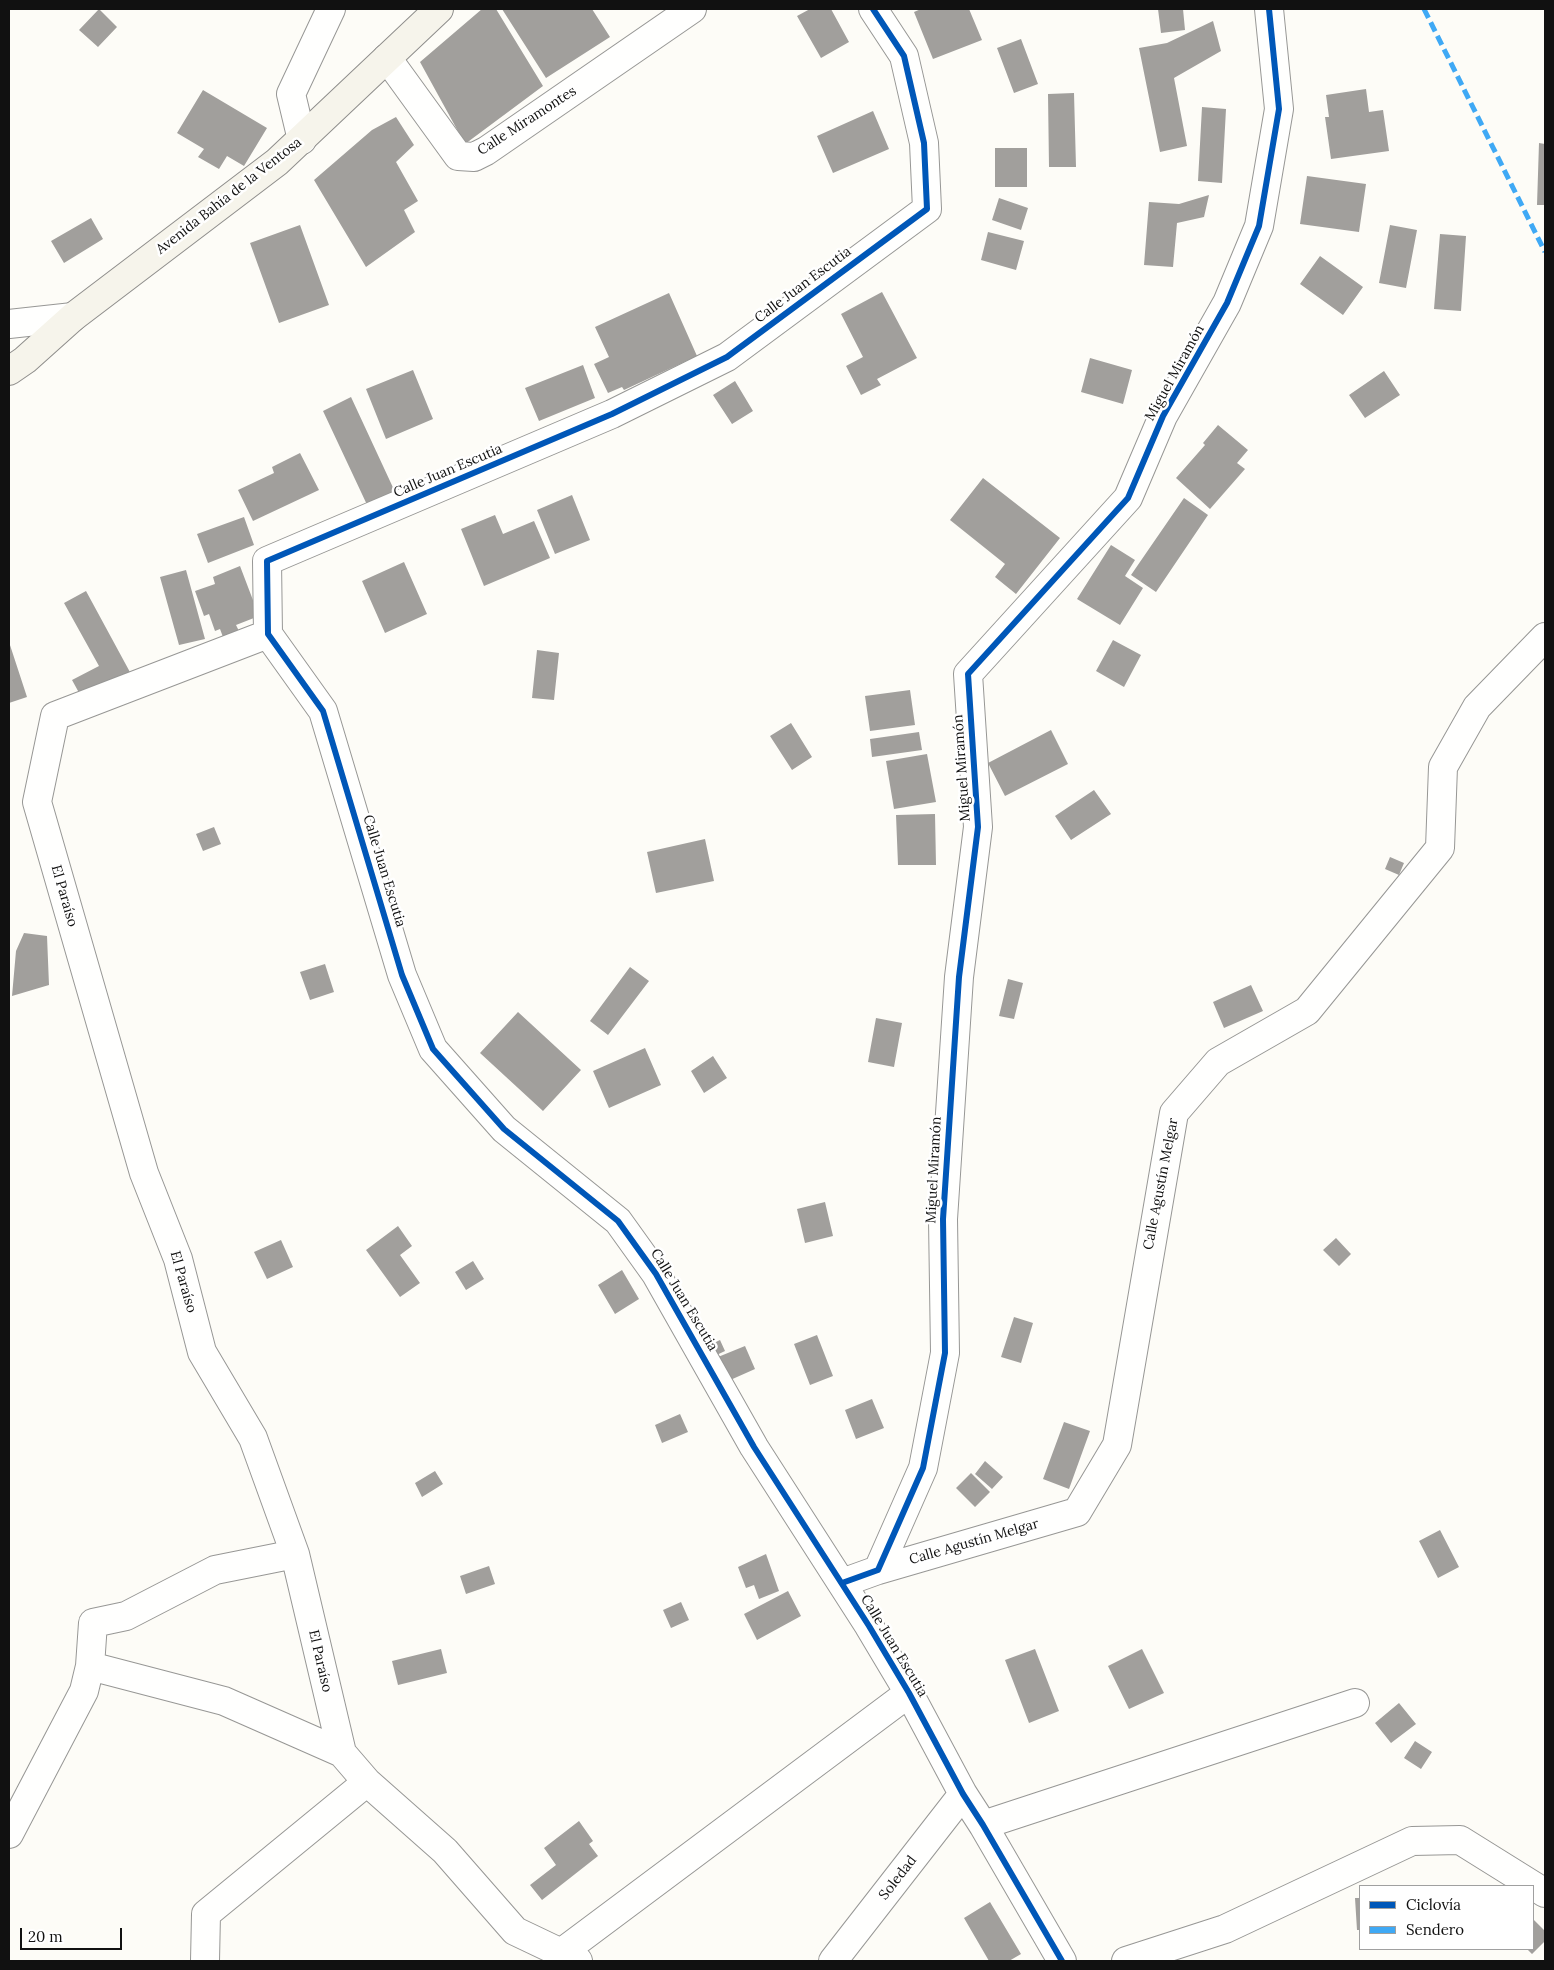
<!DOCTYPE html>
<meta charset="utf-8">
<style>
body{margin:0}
#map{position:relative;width:1554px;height:1970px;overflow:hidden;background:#fdfcf7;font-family:Lora,serif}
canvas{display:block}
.frame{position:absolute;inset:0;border:10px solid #111;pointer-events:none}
.legend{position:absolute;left:1359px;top:1885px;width:175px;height:65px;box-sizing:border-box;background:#fff;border:1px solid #a0a0a0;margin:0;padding:6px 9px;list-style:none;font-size:15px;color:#111}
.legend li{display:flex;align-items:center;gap:10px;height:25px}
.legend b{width:25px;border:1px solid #a0a0a0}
.scale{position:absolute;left:20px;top:1928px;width:102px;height:22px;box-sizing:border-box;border:2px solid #111;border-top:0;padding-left:6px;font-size:15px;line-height:18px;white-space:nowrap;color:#111;-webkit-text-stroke:4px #fff;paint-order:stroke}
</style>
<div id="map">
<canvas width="1554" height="1970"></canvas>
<div class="frame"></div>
<ul class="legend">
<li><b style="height:6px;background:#0057b8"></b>Ciclovía</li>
<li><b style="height:6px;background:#3fa9f5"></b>Sendero</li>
</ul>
<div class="scale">20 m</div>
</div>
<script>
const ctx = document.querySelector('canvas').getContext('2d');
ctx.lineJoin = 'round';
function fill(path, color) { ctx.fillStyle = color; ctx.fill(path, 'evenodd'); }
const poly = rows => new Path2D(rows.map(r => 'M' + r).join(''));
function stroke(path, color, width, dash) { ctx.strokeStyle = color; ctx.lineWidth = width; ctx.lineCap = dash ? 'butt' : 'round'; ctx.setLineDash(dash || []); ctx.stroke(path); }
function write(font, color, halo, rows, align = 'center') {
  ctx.font = font + ' Lora,serif'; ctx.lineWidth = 5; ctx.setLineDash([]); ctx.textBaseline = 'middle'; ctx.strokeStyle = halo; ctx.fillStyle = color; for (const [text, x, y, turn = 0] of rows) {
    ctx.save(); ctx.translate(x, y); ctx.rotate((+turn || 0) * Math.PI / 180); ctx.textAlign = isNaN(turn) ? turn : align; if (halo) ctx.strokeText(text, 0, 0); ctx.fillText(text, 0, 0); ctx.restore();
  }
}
fill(poly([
 [99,9,117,27,98,47,79,30],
 [482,9,496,9,543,86,465,144,420,62],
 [502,9,592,9,610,37,546,78],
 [810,9,831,9,849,42,821,58,797,16],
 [921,9,969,9,982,40,933,59,914,12],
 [1158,9,1183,9,1185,30,1161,33],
 [1213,21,1221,51,1174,78,1187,146,1160,152,1139,48,1167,43],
 [1021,39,1038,84,1014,93,997,48],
 [1366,89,1369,112,1383,110,1389,151,1331,159,1325,117,1329,117,1326,95],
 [203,90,267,128,244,166,227,156,219,169,198,157,204,149,177,133],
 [1074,93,1076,167,1049,167,1048,94],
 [1202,107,1226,109,1222,183,1198,181],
 [873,111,889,149,833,173,817,136],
 [396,117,414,145,396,162,418,201,404,210,415,232,366,267,314,180,372,130],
 [1539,143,1545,144,1545,205,1537,205],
 [995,148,1027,148,1027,187,995,187],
 [1307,176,1366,184,1359,232,1300,224],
 [1209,195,1204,217,1177,223,1173,267,1144,265,1149,202,1179,204],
 [999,198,1028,208,1021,230,992,220],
 [91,218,103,239,64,263,51,241],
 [300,225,329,305,279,323,250,243],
 [1390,225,1417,230,1406,288,1379,283],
 [988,232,1024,241,1016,270,981,260],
 [1440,234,1466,236,1461,311,1434,309],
 [1320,256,1363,287,1343,315,1300,284],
 [882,292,917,358,877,379,881,385,861,395,846,366,863,357,841,314],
 [669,293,697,356,624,390,622,387,608,393,594,364,609,357,595,327],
 [1090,358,1132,370,1123,404,1081,392],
 [583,365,595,398,539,421,525,388],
 [413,370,433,419,386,439,366,389],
 [1384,371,1400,395,1365,418,1349,395],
 [735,381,753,411,732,424,713,395],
 [351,397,396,494,369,509,323,411],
 [1218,425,1248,450,1237,463,1245,469,1210,509,1176,478,1205,445,1203,443],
 [300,453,319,490,253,521,238,490,274,473,272,467],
 [983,478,1060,538,1016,594,995,577,1005,564,950,520],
 [572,495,590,540,555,554,537,510],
 [1184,498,1208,515,1156,592,1131,575],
 [495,515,503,534,534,521,550,558,484,586,461,529],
 [244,517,254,545,208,563,197,534],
 [1111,545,1135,560,1125,576,1143,588,1120,625,1077,599],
 [404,562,427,614,385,633,362,581],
 [240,566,259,616,236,625,239,631,223,637,220,629,215,631,209,614,204,616,195,591,215,584,213,577],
 [186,570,205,639,179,645,160,577],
 [86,591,131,674,83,700,72,680,99,666,64,603],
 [1113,640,1141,655,1124,687,1096,671],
 [9,642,27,697,9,703],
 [537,650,559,653,554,700,532,698],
 [910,690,915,725,870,731,865,696],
 [791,723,812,757,792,770,770,736],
 [1051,730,1068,764,1005,796,988,763],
 [919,732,922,750,872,757,870,739],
 [927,754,936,802,894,809,886,761],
 [1094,790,1111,814,1071,840,1055,816],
 [935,814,936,865,898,865,896,815],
 [214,827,221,844,203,851,196,834],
 [705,839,714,881,656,893,647,852],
 [1390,857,1404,863,1399,875,1385,869],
 [24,933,47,936,49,985,12,996,16,951],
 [325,964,334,992,310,1000,300,972],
 [630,967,649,981,608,1035,590,1021],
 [1008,979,1023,983,1014,1019,999,1016],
 [1251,985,1263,1011,1224,1028,1213,1002],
 [518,1012,581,1070,543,1111,480,1053],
 [876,1018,902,1023,894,1067,868,1062],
 [645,1048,661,1085,609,1108,593,1071],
 [713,1056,727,1078,704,1093,691,1071],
 [825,1202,833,1236,805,1243,797,1209],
 [398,1226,412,1246,400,1255,420,1283,400,1297,366,1250],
 [1336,1238,1351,1254,1339,1266,1323,1250],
 [281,1240,293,1267,267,1279,254,1252],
 [473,1261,484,1279,466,1290,455,1272],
 [622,1270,639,1299,615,1314,598,1285],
 [1014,1317,1033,1323,1021,1363,1001,1357],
 [817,1335,833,1376,810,1385,794,1344],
 [720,1340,725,1351,706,1360,701,1349],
 [745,1346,755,1369,728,1381,718,1357],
 [872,1399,884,1428,856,1439,845,1410],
 [680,1414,688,1432,662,1443,655,1425],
 [1064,1422,1090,1431,1069,1489,1043,1479],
 [985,1461,1003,1477,992,1489,975,1474],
 [435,1471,443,1484,422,1497,415,1483],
 [971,1473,990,1492,975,1507,956,1488],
 [1440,1530,1459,1567,1438,1578,1419,1541],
 [766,1554,779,1591,759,1599,754,1585,746,1588,738,1567],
 [489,1566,495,1584,466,1594,460,1576],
 [788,1591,801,1616,757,1640,744,1614],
 [681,1602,689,1620,671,1628,663,1610],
 [441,1649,447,1673,398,1685,392,1661],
 [1035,1649,1059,1711,1029,1723,1005,1660],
 [1142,1649,1164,1693,1129,1709,1108,1666],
 [1399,1703,1416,1724,1391,1743,1375,1723],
 [1415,1741,1432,1752,1421,1769,1404,1758],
 [579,1821,593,1841,589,1844,598,1856,542,1900,530,1885,556,1865,544,1848],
 [1355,1898,1360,1898,1360,1930,1357,1930],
 [990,1902,1021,1954,1009,1961,989,1961,964,1918],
 [1533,1919,1545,1931,1545,1941,1532,1954,1527,1949,1533,1949]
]), '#a19f9c');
const minor = poly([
 [873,9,904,56,924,143,927,209,727,357,612,414,267,561,268,634,323,711,402,975,433,1049,504,1129,618,1221,656,1274,754,1447,869,1626,909,1693,963,1794,983,1825,1062,1961],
 [387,58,458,156,474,157,486,151,692,9],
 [302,140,291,94,331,9],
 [9,324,73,317],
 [268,634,55,716,37,802,144,1173,178,1259,202,1352,253,1438,295,1554,342,1753,367,1782,445,1851,515,1931,578,1961],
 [878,1570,1077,1512,1117,1445,1174,1113,1218,1062,1307,1011,1440,848,1443,767,1477,707,1545,637],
 [842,1583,878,1570,923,1468,945,1353,943,1219,959,977,978,827,968,674,1128,498,1163,416,1227,303,1259,226,1279,109,1269,9],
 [90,1666,93,1623,126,1616,215,1570,295,1554],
 [983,1825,1355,1703],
 [9,1834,84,1691,90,1666,224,1701,342,1753],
 [561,1953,909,1693],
 [205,1961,206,1914,367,1782],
 [833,1961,963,1794],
 [1126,1961,1225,1929,1412,1841,1460,1840,1545,1893]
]);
const secondary = poly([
 [9,371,25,360,73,317,277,162,439,9]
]);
stroke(minor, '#979795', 30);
stroke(secondary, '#8e8d8b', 30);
stroke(minor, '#fffffe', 28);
stroke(secondary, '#f6f4eb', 28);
stroke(poly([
 [1424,9,1545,252]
]), '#3fa9f5', 5, [10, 5]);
stroke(poly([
 [873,9,904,56,924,143,927,209,727,357,612,414,267,561,268,634,323,711,402,975,433,1049,504,1129,618,1221,656,1274,754,1447,869,1626,909,1693,963,1794,983,1825,1062,1961],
 [842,1583,878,1570,923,1468,945,1353,943,1219,959,977,978,827,968,674,1128,498,1163,416,1227,303,1259,226,1279,109,1269,9]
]), '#0057b8', 6);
write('14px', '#111', '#fff', [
 ["Calle Miramontes",527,121,-33],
 ["Avenida Bahía de la Ventosa",229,196,-38],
 ["Calle Juan Escutia",803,285,-37],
 ["Miguel Miramón",1175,373,-61],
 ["Calle Juan Escutia",448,471,-23],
 ["Miguel Miramón",962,768,-94],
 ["Calle Juan Escutia",384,871,73],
 ["El Paraíso",64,896,74],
 ["Miguel Miramón",934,1170,-87],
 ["Calle Agustín Melgar",1161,1184,-79],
 ["El Paraíso",183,1282,74],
 ["Calle Juan Escutia",684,1300,59],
 ["Calle Agustín Melgar",974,1542,-16],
 ["Calle Juan Escutia",894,1646,59],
 ["El Paraíso",320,1661,77],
 ["Soledad",898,1878,-52]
]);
</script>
